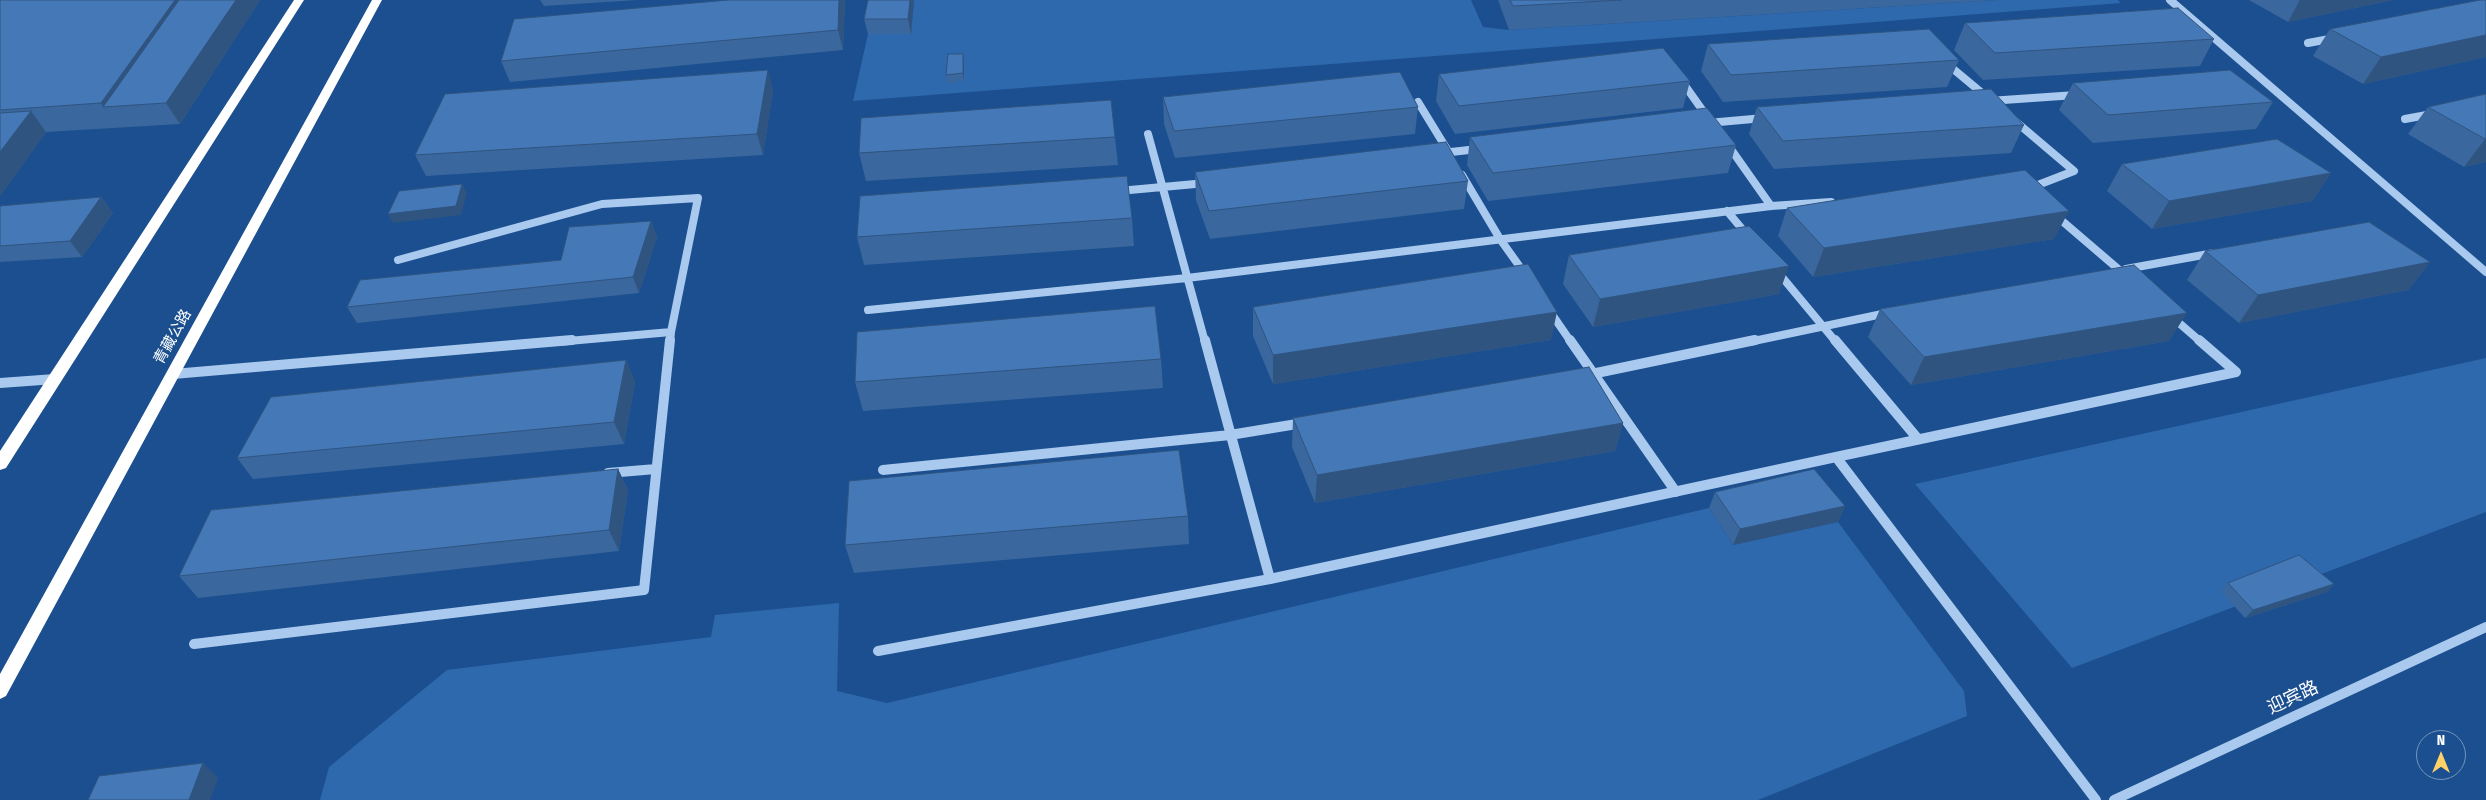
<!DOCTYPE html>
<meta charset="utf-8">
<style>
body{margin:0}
#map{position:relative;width:2486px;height:800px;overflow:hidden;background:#1b4f8f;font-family:"Fira Sans Condensed",sans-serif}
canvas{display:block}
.north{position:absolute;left:2416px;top:730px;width:50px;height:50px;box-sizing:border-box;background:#1b4f8f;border:1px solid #7695bc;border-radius:50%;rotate:0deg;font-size:14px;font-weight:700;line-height:20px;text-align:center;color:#fff}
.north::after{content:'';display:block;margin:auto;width:18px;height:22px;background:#ffd166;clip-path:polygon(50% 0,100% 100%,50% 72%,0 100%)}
</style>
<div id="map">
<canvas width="2486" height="800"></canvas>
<div class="north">N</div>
</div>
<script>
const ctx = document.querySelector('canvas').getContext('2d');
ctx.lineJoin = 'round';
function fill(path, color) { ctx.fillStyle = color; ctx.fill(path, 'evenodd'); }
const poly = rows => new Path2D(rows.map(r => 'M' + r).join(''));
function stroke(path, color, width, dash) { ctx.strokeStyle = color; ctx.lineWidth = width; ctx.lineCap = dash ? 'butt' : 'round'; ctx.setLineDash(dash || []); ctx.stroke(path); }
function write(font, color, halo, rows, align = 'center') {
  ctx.font = font + ' "Fira Sans Condensed","Noto Sans SC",sans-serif'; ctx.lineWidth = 4; ctx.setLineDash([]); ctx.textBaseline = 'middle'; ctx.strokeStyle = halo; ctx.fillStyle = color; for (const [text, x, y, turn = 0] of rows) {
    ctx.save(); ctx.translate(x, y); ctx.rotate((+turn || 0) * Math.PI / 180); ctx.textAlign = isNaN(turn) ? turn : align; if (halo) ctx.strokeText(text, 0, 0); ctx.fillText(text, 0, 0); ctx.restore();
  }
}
fill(poly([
 [914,0,1471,0,1483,27,1509,30,1998,0,2118,0,2121,3,853,101,868,34,911,34],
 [2486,358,2486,512,2072,668,1915,484],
 [1709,508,1733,545,1838,522,1964,691,1967,716,1758,800,320,800,329,767,447,670,711,637,715,615,839,603,837,691,887,703]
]), '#2e69ad');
stroke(poly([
 [2170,0,2486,272],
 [2308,43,2335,38],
 [1946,63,1988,98],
 [1681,80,1708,118],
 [1989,101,2076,95],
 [1418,102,1448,151],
 [2405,119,2432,114],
 [2015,121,2074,171,2030,188],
 [1708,123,1764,118],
 [1148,134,1205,342],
 [1728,145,1771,206],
 [1442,153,1478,149],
 [1462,175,1500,239,1525,274],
 [1119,191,1206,183],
 [1727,211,1748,236],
 [2054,214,2124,274],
 [398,260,602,204,698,198,671,332,557,342],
 [2126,269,2214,253],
 [1777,271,1836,342],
 [868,310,1187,278,1771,206,1831,202],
 [1549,310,1571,342],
 [2171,316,2201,342],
 [670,342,671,332],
 [1749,342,1887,313]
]), '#a9c9ee', 8);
stroke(poly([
 [1205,340,1270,579,1836,457,2096,800],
 [1570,340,1676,492],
 [1835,340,1918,439],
 [173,374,572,340],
 [1582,376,1755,340],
 [0,383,55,379],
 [1836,457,2236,372,2199,340],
 [883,470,1230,435,1303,423],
 [608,473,656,469],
 [194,644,644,590,670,340],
 [878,651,1270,579],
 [2114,800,2486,627]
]), '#a9c9ee', 10);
fill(poly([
 [294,0,304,0,6,468,0,470,0,451,294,0],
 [372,0,382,0,6,696,0,699,0,674,372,0]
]), '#fff');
fill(poly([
 [0,0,260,0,180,124,46,132,0,196],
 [540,0,638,0,544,6],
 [728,0,845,0,843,50,510,82,501,61],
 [868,0,914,0,911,34,868,34,864,19],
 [1498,0,1998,0,1509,30],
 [2249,0,2393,0,2288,22],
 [2486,0,2486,57,2363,84,2313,56,2330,29],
 [1965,23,2214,39,2200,66,1983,80,1954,50],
 [1708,44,1959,60,1947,87,1723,102,1701,71],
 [964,63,964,81,947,83,946,75],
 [1439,74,1690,81,1683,108,1455,134,1436,101],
 [2073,83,2273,102,2256,129,2093,143,2059,110],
 [773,90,763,155,426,176,415,155],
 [2486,94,2486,162,2464,167,2408,134,2428,107],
 [1163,97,1418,107,1415,134,1175,158,1164,124],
 [1757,107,2024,125,2011,153,1774,169,1749,134],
 [1115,137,1118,165,866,181,859,153],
 [1470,137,1736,145,1728,173,1488,201,1467,165],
 [2122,164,2331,173,2312,201,2152,229,2107,191],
 [1195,172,1468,181,1464,209,1210,239,1196,200],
 [101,197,113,213,82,257,0,262,0,206],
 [1787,208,2054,239,1813,277,1778,236],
 [1132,218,1134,246,864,265,857,237],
 [651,221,657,237,639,293,357,323,347,307,561,260],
 [2205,251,2430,262,2408,290,2239,323,2187,280],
 [1569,255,1779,294,1593,327,1563,284],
 [1253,307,1551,340,1273,384,1253,336],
 [1880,309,2169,341,1911,385,1868,337],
 [1161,359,1163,388,863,411,855,382],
 [626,360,635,382,624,444,253,479,237,458],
 [1293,418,1623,423,1615,451,1315,503,1292,447],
 [618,469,628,490,619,551,198,598,179,576],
 [1715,492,1845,506,1838,522,1733,545,1709,508],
 [1188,516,1189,544,854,573,845,545],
 [2228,583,2334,584,2327,592,2245,618,2221,592]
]), '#3a679d');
fill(poly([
 [175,0,205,0,103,107,101,103],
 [236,0,260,0,180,124,166,103],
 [839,0,845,0,843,50,838,30],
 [910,0,914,0,911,34,908,19],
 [2300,0,2393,0,2288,22],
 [2486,35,2486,57,2363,84,2381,57],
 [963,54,964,63,964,81,963,73],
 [768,70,773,90,763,155,757,134],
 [31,111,46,132,0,196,0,152],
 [2485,139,2486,139,2486,162,2464,167],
 [2331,173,2312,201,2152,229,2169,201],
 [462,184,467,193,461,215,393,223,388,214],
 [101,197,113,213,82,257,70,241],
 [2069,211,2054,239,1813,277,1824,248],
 [651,221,657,237,639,293,633,277],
 [2430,262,2408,290,2239,323,2258,295],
 [1789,266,1779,294,1593,327,1600,299],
 [1557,312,1551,340,1273,384,1273,355],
 [2187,313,2169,341,1911,385,1924,357],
 [626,360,635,382,624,444,614,422],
 [1623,423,1615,451,1315,503,1317,475],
 [618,469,628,490,619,551,609,530],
 [1845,506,1838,522,1733,545,1740,529],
 [2334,584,2327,592,2245,618,2253,610],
 [203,763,218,778,210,800,189,800]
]), '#305480');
const building = poly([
 [0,0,175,0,101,103,0,110,0,0],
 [179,0,236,0,166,103,103,107,179,0],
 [728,0,839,0,838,30,501,61,514,19,728,0],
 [868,0,910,0,908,19,864,19,868,0],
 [1510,0,1622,0,1513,6,1510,0],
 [2480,0,2486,0,2486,35,2381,57,2330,29,2480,0],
 [2178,8,2214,39,1995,53,1965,23,2178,8],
 [1929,29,1959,60,1731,75,1708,44,1929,29],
 [1663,48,1690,81,1459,106,1439,74,1663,48],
 [948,54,963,54,963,73,946,75,948,54],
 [768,70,757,134,415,155,445,94,768,70],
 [2230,70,2273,102,2108,115,2073,83,2230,70],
 [1400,72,1418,107,1174,131,1163,97,1400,72],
 [1991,89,2024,125,1783,141,1757,107,1991,89],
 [2486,94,2486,139,2485,139,2428,107,2486,94],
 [1111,100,1115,137,859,153,861,118,1111,100],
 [1707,108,1736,145,1493,173,1470,137,1707,108],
 [31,111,0,152,0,113,31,111],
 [2277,139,2331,173,2169,201,2122,164,2277,139],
 [1446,142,1468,181,1209,211,1195,172,1446,142],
 [2025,170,2069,211,1824,248,1787,208,2025,170],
 [1127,176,1132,218,857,237,860,196,1127,176],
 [462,184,456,206,388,214,399,191,462,184],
 [101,197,70,241,0,246,0,206,101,197],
 [651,221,633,277,347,307,360,280,561,260,569,227,651,221],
 [2369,222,2430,262,2258,295,2205,251,2369,222],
 [1749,226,1789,266,1600,299,1569,255,1749,226],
 [1528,264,1557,312,1273,355,1253,307,1528,264],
 [2134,265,2187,313,1924,357,1880,309,2134,265],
 [1155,306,1161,359,855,382,857,332,1155,306],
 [626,360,614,422,237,458,271,397,626,360],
 [1589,367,1623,423,1317,475,1293,418,1589,367],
 [1179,450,1188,516,845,545,849,481,1179,450],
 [618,469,609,530,179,576,211,510,618,469],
 [1814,469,1845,506,1740,529,1715,492,1814,469],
 [2299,555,2334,584,2253,610,2228,583,2299,555],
 [203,763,189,800,88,800,99,776,203,763]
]);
fill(building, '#4478b7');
stroke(building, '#305480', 1);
write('15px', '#fff', '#1b4f8f', [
 ["青藏公路",173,337,-61]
]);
write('18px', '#fff', '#1b4f8f', [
 ["迎宾路",2293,698,-25]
]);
</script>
